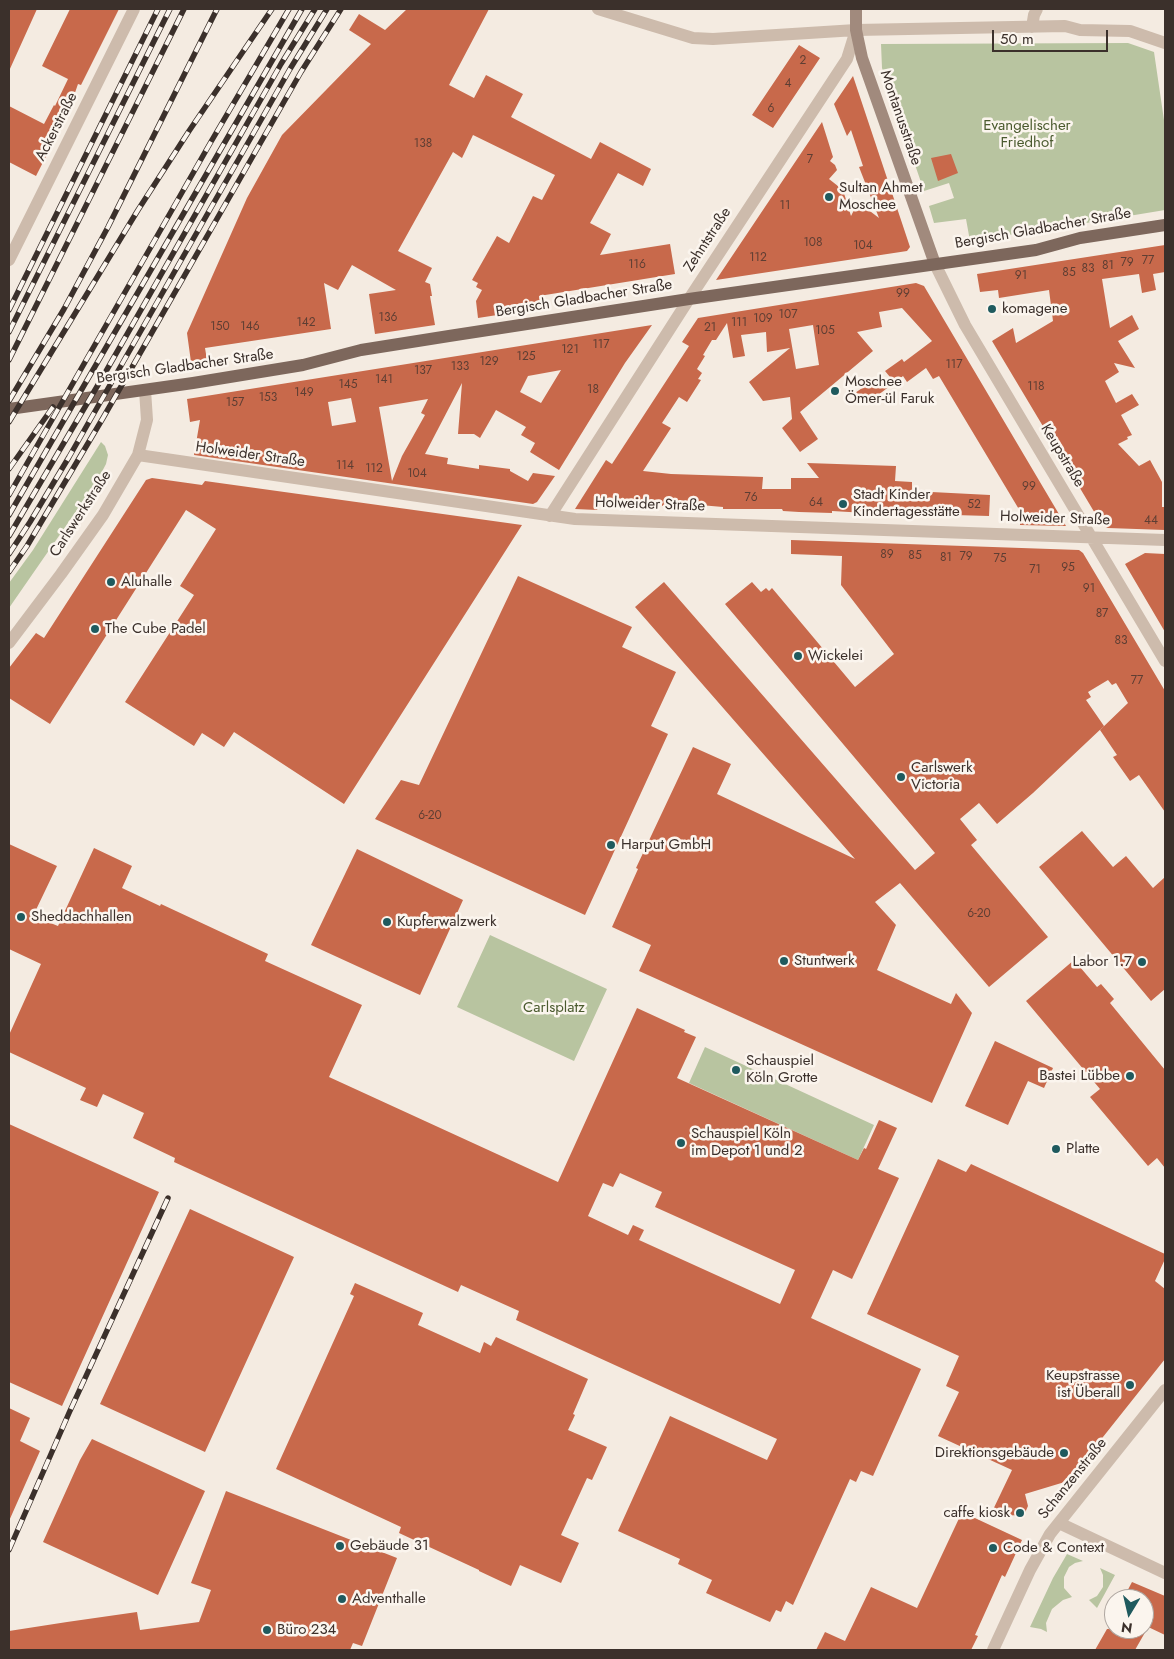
<!DOCTYPE html>
<meta charset="utf-8">
<style>
body{margin:0}
#map{position:relative;width:1174px;height:1659px;overflow:hidden;background:#f4ebe1;font-family:Jost,sans-serif}
canvas{display:block}
.frame{position:absolute;inset:0;border:10px solid #3b302b;pointer-events:none}
.north{position:absolute;left:1104px;top:1589px;width:50px;height:50px;box-sizing:border-box;background:#fbf5ee;border:1px solid #aea6a0;border-radius:50%;rotate:189deg;font-size:14px;font-weight:700;line-height:20px;text-align:center;color:#3b302b}
.north::after{content:'';display:block;margin:auto;width:18px;height:22px;background:#1f5a5e;clip-path:polygon(50% 0,100% 100%,50% 72%,0 100%)}
.scale{position:absolute;left:992px;top:30px;width:116px;height:22px;box-sizing:border-box;border:2px solid #3b302b;border-top:0;padding-left:6px;font-size:15px;line-height:18px;white-space:nowrap;color:#3b302b;-webkit-text-stroke:4px #fbf5ee;paint-order:stroke}
</style>
<div id="map">
<canvas width="1174" height="1659"></canvas>
<div class="frame"></div>
<div class="north">N</div>
<div class="scale">50 m</div>
</div>
<script>
const ctx = document.querySelector('canvas').getContext('2d');
ctx.lineJoin = 'round';
function fill(path, color) { ctx.fillStyle = color; ctx.fill(path, 'evenodd'); }
const poly = rows => new Path2D(rows.map(r => 'M' + r).join(''));
function stroke(path, color, width, dash) { ctx.strokeStyle = color; ctx.lineWidth = width; ctx.lineCap = dash ? 'butt' : 'round'; ctx.setLineDash(dash || []); ctx.stroke(path); }
function write(font, color, halo, rows, align = 'center') {
  ctx.font = font + ' Jost,sans-serif'; ctx.lineWidth = 5; ctx.setLineDash([]); ctx.textBaseline = 'middle'; ctx.strokeStyle = halo; ctx.fillStyle = color; for (const [text, x, y, turn = 0] of rows) {
    ctx.save(); ctx.translate(x, y); ctx.rotate((+turn || 0) * Math.PI / 180); ctx.textAlign = isNaN(turn) ? turn : align; if (halo) ctx.strokeText(text, 0, 0); ctx.fillText(text, 0, 0); ctx.restore();
  }
}
fill(poly([
 [1128,43,1154,52,1165,127,1165,210,1068,226,1066,223,1062,222,1054,223,1047,226,1047,229,970,241,966,219,934,223,929,206,954,198,949,183,924,191,882,68,881,44],
 [101,442,105,446,108,455,106,464,97,481,9,608,9,583,33,550],
 [490,935,607,989,574,1061,457,1007],
 [705,1047,874,1125,858,1160,689,1083],
 [1067,1554,1083,1561,1075,1563,1069,1567,1064,1577,1064,1588,1072,1597,1063,1600,1052,1609,1046,1623,1047,1632,1041,1629,1030,1627,1053,1578],
 [1100,1568,1115,1575,1097,1608,1089,1600,1097,1596,1103,1587,1103,1575]
]), '#b8c4a0');
fill(poly([
 [9,9,37,9,9,71],
 [70,9,119,9,81,85,78,84,68,113,36,176,9,162,9,106,44,124,54,105,55,106,68,79,42,66],
 [407,9,489,9,449,85,474,98,486,75,523,94,511,117,591,159,600,142,651,169,643,186,618,173,590,223,611,234,600,255,670,244,675,274,539,296,540,301,536,309,478,318,476,301,482,290,476,287,478,283,472,280,497,236,509,243,533,196,542,200,555,175,473,135,462,158,453,152,398,251,432,268,425,282,430,284,432,296,430,296,435,325,375,334,369,294,396,290,352,265,338,290,324,283,331,329,205,348,207,360,191,362,187,333,247,198,282,135,371,44,349,30,359,14,385,30],
 [799,45,820,58,773,128,752,115],
 [853,76,910,247,907,251,716,280,822,122,833,157,830,161,835,165,837,170,829,179,843,190,851,216,858,202,879,218,859,167,863,166,851,130,847,136,834,104],
 [951,154,958,173,938,181,931,158],
 [1165,245,1165,272,1153,274,1156,290,1142,293,1139,274,1102,279,1110,328,1132,315,1139,329,1118,341,1135,368,1114,363,1119,372,1105,381,1116,403,1132,394,1139,405,1121,415,1132,435,1127,437,1128,439,1118,444,1139,466,1150,460,1162,482,1162,507,1165,507,1165,530,1108,528,1102,525,992,341,1013,328,1016,343,1053,321,1049,290,999,298,998,290,980,292,977,274],
 [916,283,924,286,1066,526,1020,525,1020,511,939,376,933,379,926,368,907,382,903,376,865,405,855,393,868,384,890,377,885,371,902,359,904,362,932,341,902,308,879,312,882,327,857,332,873,351,800,412,818,439,800,452,782,428,792,419,790,397,763,401,749,382,790,348,767,352,766,332,741,335,745,356,733,358,727,323,716,340,712,340,703,355,705,356,697,369,702,373,698,379,701,380,687,402,679,397,662,423,671,428,643,471,671,474,763,477,762,489,791,489,791,478,819,478,807,463,896,466,895,481,912,482,912,491,990,495,989,516,920,514,917,516,832,511,832,513,799,512,783,511,782,509,723,509,723,507,700,505,700,507,681,507,662,506,662,504,619,502,617,505,604,497,597,510,575,509,606,460,612,464,689,346,682,342,698,318],
 [813,325,819,365,796,369,789,329],
 [652,325,625,363,559,470,530,452,535,443,521,435,526,427,496,410,480,438,474,434,458,434,462,383,425,454,448,458,447,464,479,469,479,465,510,469,510,471,528,481,533,473,555,476,537,502,533,504,194,455,200,420,190,422,187,399],
 [561,370,541,403,520,392,528,376],
 [351,398,356,422,332,426,328,402],
 [428,399,421,413,425,415,402,456,392,481,379,407],
 [152,478,202,485,205,481,522,525,344,804,234,732,224,747,202,733,194,746,125,702,194,595,180,586,216,529,186,510,50,724,9,698,9,668,36,633,44,638,146,480],
 [791,540,1079,550,1083,553,1165,691,1165,812,1139,775,1130,781,1113,757,1117,755,1100,730,1128,703,1116,683,1112,685,1108,680,1088,692,1091,697,1086,700,1104,726,1033,793,997,824,979,803,960,819,977,840,971,845,1048,937,989,987,900,883,875,902,896,925,877,970,951,1004,956,993,972,1013,932,1103,639,971,651,945,612,927,638,869,636,868,693,747,731,764,717,794,855,859,635,607,664,582,915,870,935,853,725,604,752,582,761,592,766,588,769,591,772,588,855,687,894,654,841,585,842,556,791,554],
 [1145,553,1165,554,1165,632,1125,564],
 [518,576,632,627,622,647,676,672,651,726,668,734,585,915,375,819,401,780,419,785],
 [1082,831,1113,867,1126,856,1153,888,1165,877,1165,989,1151,1001,1039,867],
 [9,844,57,866,33,916,58,926,94,848,132,866,122,888,160,906,161,904,268,954,265,961,362,1005,329,1077,558,1182,637,1008,685,1030,684,1032,696,1037,677,1078,858,1160,864,1148,866,1149,879,1120,897,1128,878,1169,899,1178,852,1279,833,1270,811,1318,921,1369,873,1476,861,1471,856,1482,850,1479,793,1605,786,1601,781,1612,776,1610,770,1622,706,1593,712,1580,678,1564,680,1559,618,1531,670,1416,767,1460,777,1439,516,1320,519,1311,461,1285,458,1292,174,1162,175,1158,133,1138,144,1113,103,1094,97,1107,80,1100,86,1088,9,1052,9,1035,41,964,9,949],
 [620,1173,662,1192,655,1207,795,1270,780,1304,639,1240,644,1230,633,1225,628,1235,588,1216,603,1183,613,1187],
 [357,849,463,900,420,995,311,945],
 [1074,960,1097,987,1101,984,1114,999,1110,1003,1165,1070,1165,1168,1157,1158,1148,1166,1090,1097,1100,1089,1026,1001],
 [995,1041,1053,1068,1044,1088,1028,1081,1008,1125,965,1106],
 [9,1124,159,1192,62,1406,9,1382],
 [938,1159,966,1172,971,1164,1165,1254,1165,1259,1155,1281,1165,1289,1165,1359,1068,1481,1025,1494,1028,1506,1024,1515,990,1516,1012,1470,938,1436,959,1392,946,1386,959,1356,867,1314],
 [190,1209,294,1257,205,1452,100,1404],
 [355,1283,423,1313,418,1325,480,1353,484,1342,491,1346,496,1337,588,1379,573,1414,575,1415,568,1430,607,1447,592,1480,587,1478,561,1535,579,1543,561,1583,520,1565,511,1586,479,1571,479,1570,399,1533,401,1527,276,1469,354,1296,350,1294],
 [9,1408,30,1418,20,1441,40,1451,9,1521],
 [92,1439,205,1491,158,1595,43,1542,80,1460],
 [226,1491,397,1558,362,1646,353,1643,350,1650,9,1650,9,1631,67,1622,137,1612,140,1630,199,1622,211,1590,191,1583],
 [962,1512,1022,1540,1005,1577,1002,1575,975,1635,978,1636,971,1650,816,1650,825,1632,845,1641,871,1587,917,1608],
 [1132,1582,1165,1596,1165,1635,1144,1625,1144,1599,1123,1599],
 [1107,1629,1147,1629,1135,1650,1095,1650]
]), '#c8694b');
stroke(poly([
 [598,9,693,38,713,39,856,30,1065,26,1080,30,1130,31,1165,43],
 [1032,27,1034,15,1037,9],
 [9,260,134,9],
 [935,264,965,325,1165,661],
 [138,455,575,519,1165,540],
 [550,516,689,299,847,59,856,30],
 [9,643,61,574,103,515,138,455,147,420,145,390],
 [1059,1523,1165,1573],
 [993,1650,1030,1570,1050,1534,1165,1390]
]), '#cdbbac', 12);
stroke(poly([
 [856,9,856,30,862,58,935,264]
]), '#a18a7d', 12);
stroke(poly([
 [9,409,193,383,303,365,361,350,449,336,689,299,1036,250,1080,238,1165,225]
]), '#7d675c', 12);
const rail = poly([
 [9,310,158,9],
 [9,332,170,9],
 [9,360,184,9],
 [9,401,64,309,108,227,217,9],
 [9,422,138,210,189,131,272,9],
 [9,469,53,407],
 [9,495,212,140,289,9],
 [9,515,302,9],
 [9,536,105,373,281,64,315,9],
 [9,554,30,522,69,457,290,69,327,9],
 [9,572,27,546,103,418,301,72,341,9],
 [9,1550,69,1413,168,1198]
]);
stroke(rail, '#3b302b', 5.5);
stroke(rail, '#fbf5ee', 4, [11]);
for (const [x, y, r, color] of [
 [829,197,5,"#1f5a5e"],
 [992,309,5,"#1f5a5e"],
 [835,391,5,"#1f5a5e"],
 [843,504,5,"#1f5a5e"],
 [111,582,5,"#1f5a5e"],
 [95,629,5,"#1f5a5e"],
 [798,656,5,"#1f5a5e"],
 [901,777,5,"#1f5a5e"],
 [611,845,5,"#1f5a5e"],
 [21,917,5,"#1f5a5e"],
 [387,922,5,"#1f5a5e"],
 [784,961,5,"#1f5a5e"],
 [1142,962,5,"#1f5a5e"],
 [736,1070,5,"#1f5a5e"],
 [1130,1076,5,"#1f5a5e"],
 [681,1143,5,"#1f5a5e"],
 [1056,1149,5,"#1f5a5e"],
 [1130,1385,5,"#1f5a5e"],
 [1064,1453,5,"#1f5a5e"],
 [1020,1513,5,"#1f5a5e"],
 [340,1546,5,"#1f5a5e"],
 [993,1548,5,"#1f5a5e"],
 [342,1599,5,"#1f5a5e"],
 [267,1630,5,"#1f5a5e"]
]) { const dot = new Path2D(); dot.arc(x, y, r, 0, 2 * Math.PI); ctx.fillStyle = color; ctx.fill(dot); stroke(dot, '#fbf5ee', 2); }
write('12px', '#5e3e33', null, [
 ["2",803,61],
 ["4",788,84],
 ["6",771,109],
 ["138",423,144],
 ["7",810,160],
 ["11",785,206],
 ["108",813,243],
 ["104",863,246],
 ["112",758,258],
 ["77",1148,261],
 ["79",1127,263],
 ["116",637,265],
 ["81",1108,266],
 ["83",1088,269],
 ["85",1069,273],
 ["91",1021,276],
 ["99",903,294],
 ["107",788,315],
 ["136",388,318],
 ["109",763,319],
 ["142",306,323],
 ["111",739,323],
 ["150",220,327],
 ["146",250,327],
 ["21",710,328],
 ["105",825,331],
 ["117",601,345],
 ["121",570,350],
 ["125",526,357],
 ["129",489,362],
 ["117",954,365],
 ["133",460,367],
 ["137",423,371],
 ["141",384,380],
 ["145",348,385],
 ["118",1036,387],
 ["18",593,390],
 ["149",304,393],
 ["153",268,398],
 ["157",235,403],
 ["114",345,466],
 ["112",374,469],
 ["104",417,474],
 ["99",1029,487],
 ["76",751,498],
 ["64",816,503],
 ["52",974,505],
 ["44",1151,521],
 ["89",887,555],
 ["85",915,556],
 ["79",966,557],
 ["81",946,558],
 ["75",1000,559],
 ["95",1068,568],
 ["71",1035,570],
 ["91",1089,589],
 ["87",1102,614],
 ["83",1121,641],
 ["77",1137,681],
 ["6-20",430,816],
 ["6-20",979,914]
]);
write('15px', '#3b302b', '#fbf5ee', [
 ["Montanusstraße",900,118,71],
 ["Ackerstraße",57,127,-63],
 ["Bergisch Gladbacher Straße",1043,229,-10],
 ["Zehntstraße",708,240,-57],
 ["Bergisch Gladbacher Straße",584,299,-9],
 ["Bergisch Gladbacher Straße",185,367,-8],
 ["Holweider Straße",250,455,8],
 ["Keupstraße",1062,456,59],
 ["Holweider Straße",650,505,2],
 ["Carlswerkstraße",81,514,-57],
 ["Holweider Straße",1055,519,2],
 ["Schanzenstraße",1073,1479,-51]
]);
write('15px', '#4a5a2e', '#fbf5ee', [
 ["Evangelischer",1027,126],
 ["Friedhof",1027,143],
 ["Carlsplatz",554,1008]
]);
write('15px', '#3b302b', '#fbf5ee', [
 ["Sultan Ahmet",839,188],
 ["Moschee",839,205],
 ["komagene",1002,309],
 ["Moschee",845,382],
 ["Ömer-ül Faruk",845,399],
 ["Stadt Kinder",853,495],
 ["Kindertagesstätte",853,512],
 ["Aluhalle",121,582],
 ["The Cube Padel",105,629],
 ["Wickelei",808,656],
 ["Carlswerk",911,768],
 ["Victoria",911,785],
 ["Harput GmbH",621,845],
 ["Sheddachhallen",31,917],
 ["Kupferwalzwerk",397,922],
 ["Stuntwerk",794,961],
 ["Labor 1.7",1132,962,"right"],
 ["Schauspiel",746,1061],
 ["Köln Grotte",746,1078],
 ["Bastei Lübbe",1120,1076,"right"],
 ["Schauspiel Köln",691,1134],
 ["im Depot 1 und 2",691,1151],
 ["Platte",1066,1149],
 ["Keupstrasse",1120,1376,"right"],
 ["ist Überall",1120,1393,"right"],
 ["Direktionsgebäude",1054,1453,"right"],
 ["caffe kiosk",1010,1513,"right"],
 ["Gebäude 31",350,1546],
 ["Code & Context",1003,1548],
 ["Adventhalle",352,1599],
 ["Büro 234",277,1630]
], 'left');
</script>
